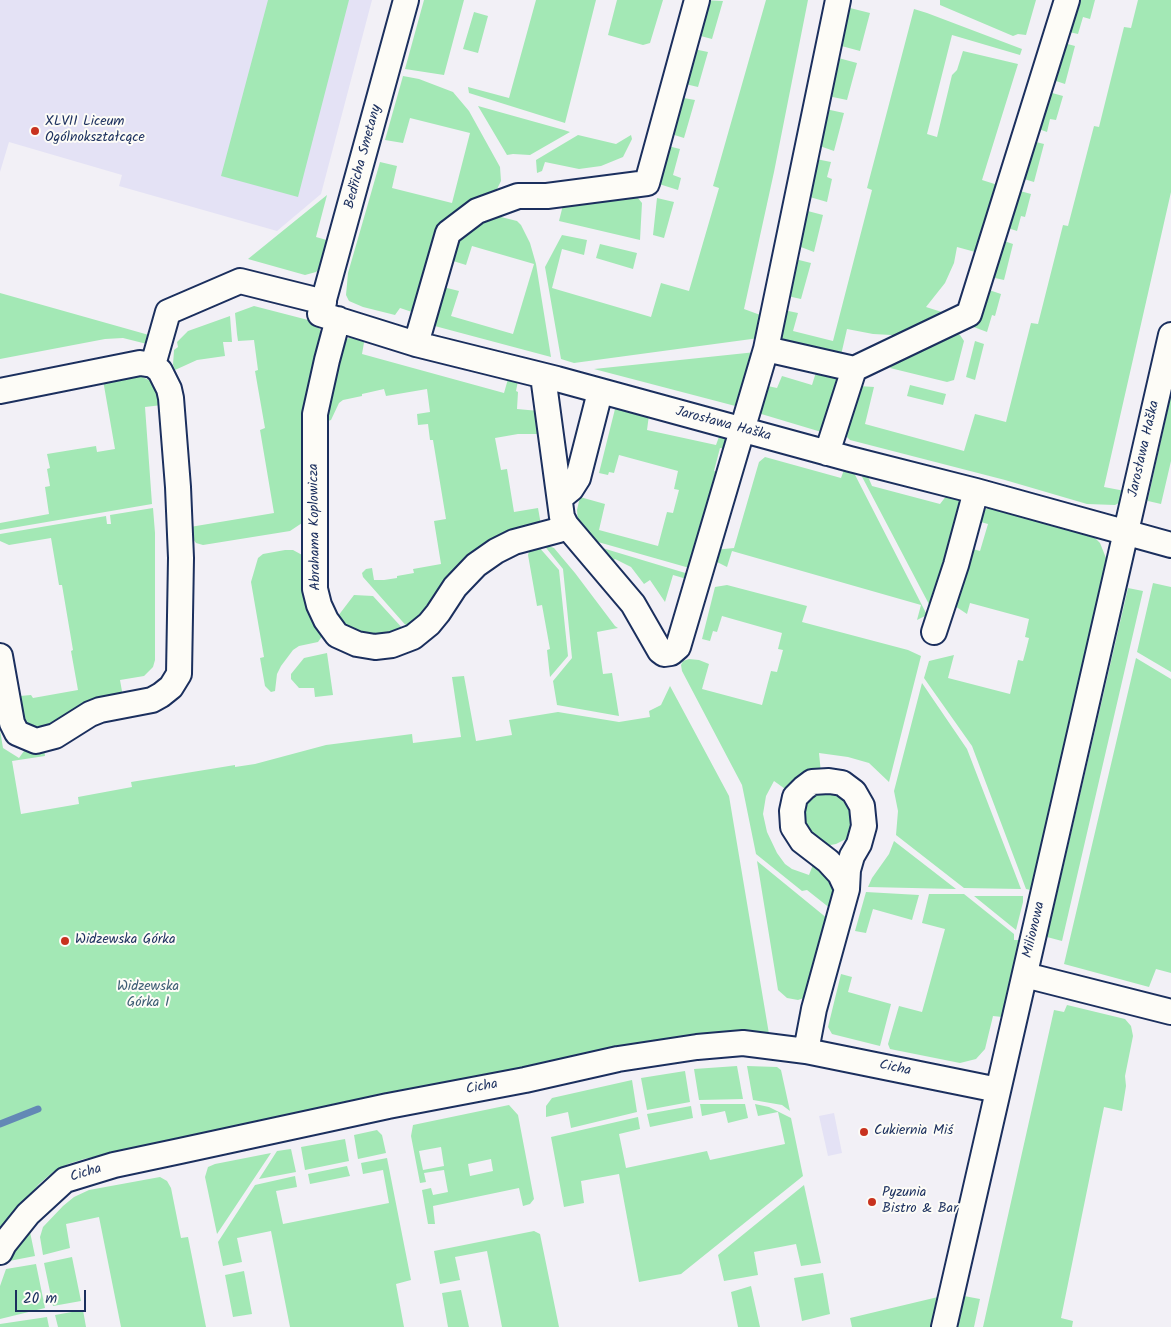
<!DOCTYPE html>
<meta charset="utf-8">
<style>
body{margin:0}
#map{position:relative;width:1171px;height:1327px;overflow:hidden;background:#f2f0f6;font-family:Kalam,sans-serif}
canvas{display:block}
.scale{position:absolute;left:15px;top:1290px;width:71px;height:22px;box-sizing:border-box;border:2px solid #1b2f5e;border-top:0;padding-left:6px;font-size:15px;line-height:18px;white-space:nowrap;color:#1b2f5e;-webkit-text-stroke:4px #fdfcf7;paint-order:stroke}
</style>
<div id="map">
<canvas width="1171" height="1327"></canvas>
<div class="scale">20 m</div>
</div>
<script>
const ctx = document.querySelector('canvas').getContext('2d');
ctx.lineJoin = 'round';
function fill(path, color) { ctx.fillStyle = color; ctx.fill(path, 'evenodd'); }
const poly = rows => new Path2D(rows.map(r => 'M' + r).join(''));
function stroke(path, color, width, dash) { ctx.strokeStyle = color; ctx.lineWidth = width; ctx.lineCap = dash ? 'butt' : 'round'; ctx.setLineDash(dash || []); ctx.stroke(path); }
function write(font, color, halo, rows, align = 'center') {
  ctx.font = font + ' Kalam,sans-serif'; ctx.lineWidth = 4; ctx.setLineDash([]); ctx.textBaseline = 'middle'; ctx.strokeStyle = halo; ctx.fillStyle = color; for (const [text, x, y, turn = 0] of rows) {
    ctx.save(); ctx.translate(x, y); ctx.rotate((+turn || 0) * Math.PI / 180); ctx.textAlign = isNaN(turn) ? turn : align; if (halo) ctx.strokeText(text, 0, 0); ctx.fillText(text, 0, 0); ctx.restore();
  }
}
fill(poly([
 [0,0,372,0,321,194,277,231,119,186,122,175,9,142,0,172],
 [834,1113,842,1153,828,1156,819,1116]
]), '#e4e2f5');
fill(poly([
 [268,0,349,0,298,197,221,176],
 [424,0,464,0,444,75,405,69],
 [536,0,596,0,565,123,469,93,468,87,509,98],
 [617,0,663,0,650,43,643,45,608,35],
 [702,0,723,1,712,39,693,34],
 [766,0,808,0,774,172,744,309,763,316,759,338,574,363,561,359,545,267,562,235,587,240,584,255,562,249,552,288,651,317,661,283,689,291,719,188,713,186],
 [940,0,1036,0,1026,35,1018,34,1013,36,940,5],
 [1073,0,1095,0,1090,19,1083,17,1078,34,1065,31],
 [1138,0,1171,0,1171,192,1104,487,1125,491,1121,502,1115,505,1087,504,1005,480,850,440,844,434,859,386,874,387,865,424,964,451,975,414,1006,422,1031,323,1038,324,1063,225,1068,226,1094,126,1099,127,1124,27,1131,28],
 [842,6,870,13,860,51,834,44],
 [914,9,927,13,1022,49,1020,55,952,35,927,134,937,137,952,75,957,70,963,51,1018,64,982,180,1001,186,979,253,957,247,954,263,945,283,926,307,948,314,910,336,873,334,847,329,841,355,777,345,779,309,798,313,793,331,833,341,872,190,867,188],
 [474,12,488,16,478,53,463,49],
 [1060,42,1075,46,1065,84,1050,79],
 [689,48,708,52,698,87,681,83],
 [831,56,857,63,847,100,823,95],
 [403,76,419,79,453,92,469,111,500,167,501,181,495,193,471,205,422,308,414,307,412,312,400,308,395,315,363,307,349,301,346,295,348,273,380,162,397,166,392,188,452,203,470,133,410,118,403,143,385,140],
 [1045,91,1063,96,1056,120,1050,119,1047,132,1033,127],
 [678,97,695,100,684,138,668,133],
 [478,106,564,130,570,132,530,155,513,154,507,155],
 [821,108,844,113,834,151,814,144],
 [578,135,616,144,631,135,632,139,623,157,601,166,579,169,545,162,542,171,537,173,536,160],
 [1028,140,1044,144,1034,182,1017,177],
 [664,145,680,149,673,175,681,178,678,190,659,184],
 [811,158,831,162,827,177,832,179,827,202,803,195],
 [1013,189,1031,194,1025,217,1021,216,1017,231,1002,226],
 [634,193,642,203,640,240,559,221,564,201],
 [327,195,316,237,330,241,323,265,316,272,305,275,248,259],
 [657,198,674,202,664,238,653,235],
 [800,209,823,215,814,252,793,244],
 [497,216,517,221,521,225,530,243,536,264,551,357,431,325,443,287,459,291,451,316,513,334,534,264,472,246,466,265,450,260,461,233,481,218],
 [998,239,1013,244,1004,280,986,276],
 [600,244,637,253,633,269,596,258],
 [791,258,811,263,801,299,783,295],
 [983,288,1001,294,995,316,992,315,987,332,971,326],
 [0,293,156,337,151,345,123,338,105,339,0,359],
 [254,306,312,321,319,327,322,337,307,514,302,523,290,531,203,545,196,543,191,536,190,527,274,513,260,430,265,428,255,371,258,370,254,340,238,341,237,334,235,313],
 [230,316,232,342,223,342,225,356,197,360,175,370,173,365,174,350,178,347,177,342,188,331],
 [952,330,960,335,964,341,954,380,947,382,890,368,893,359],
 [355,335,365,337,362,354,504,393,508,379,518,381,516,391,518,392,517,409,539,411,543,434,518,434,495,438,501,470,507,469,514,512,538,508,541,525,439,596,409,629,363,577,362,573,366,569,372,568,374,580,384,580,397,578,397,576,414,573,413,569,441,564,434,521,446,519,433,440,430,440,428,424,418,425,417,414,430,412,427,389,386,396,384,389,362,394,362,396,343,400,339,403,331,420,325,422,340,346,347,339],
 [975,341,984,344,975,380,966,377],
 [756,352,743,408,594,369],
 [817,369,845,379,828,434,758,413,763,385,777,388,782,376,812,385],
 [135,374,149,380,156,387,162,405,145,407,152,504,0,530,0,523,49,514,45,487,50,486,47,469,50,468,47,454,96,446,97,452,115,449,103,380],
 [910,385,946,394,943,405,907,396],
 [1171,395,1171,461,1161,504,1148,501,1148,499],
 [615,409,623,409,649,415,647,430,716,445,720,434,728,439,729,450,720,448,714,471,723,473,693,569,591,540,578,522,577,510,580,497,605,504,599,530,658,546,667,512,673,513,679,490,674,489,678,471,619,455,614,473,609,472,608,475,599,473],
 [765,457,841,478,845,467,852,469,927,615,917,620,921,605,732,551,727,567,717,562,713,557,714,550,734,548,759,462],
 [859,471,866,472,872,486,940,504,947,495,956,497,963,506,932,610],
 [996,507,1092,535,1100,543,1106,558,1106,573,1031,890,1026,889,972,746,924,678,929,661,954,655,948,678,1010,694,1018,660,1023,661,1026,650,1029,638,1025,637,1029,619,970,603,967,614,952,604,969,548,980,551,988,524,977,521,980,514,986,509],
 [153,508,155,533,155,660,153,667,144,676,120,680,123,697,44,731,30,727,25,723,20,696,31,695,33,698,78,690,71,651,73,650,62,585,59,585,51,538,9,545,0,541,0,534,106,516,107,524,111,524,110,515],
 [543,544,554,548,575,573,615,626,618,628,597,632,603,674,612,673,619,716,557,705,553,681,572,658,563,569],
 [538,546,559,570,568,656,550,677,547,650,550,649,542,605,537,606,528,555,530,548],
 [599,547,692,575,690,580,673,575,665,602,650,580,644,584,631,567,615,559,612,562],
 [285,550,293,550,304,556,323,635,318,642,299,646,293,650,281,666,277,674,275,691,271,692,265,686,260,658,264,657,251,582,258,558,263,554],
 [1153,583,1171,587,1171,672,1137,652],
 [727,585,807,606,802,622,908,650,921,656,889,782,869,763,848,757,819,753,821,773,788,791,774,781,766,796,763,814,767,832,777,853,785,864,792,869,809,875,814,862,821,866,834,887,834,899,831,909,807,890,802,891,756,854,742,785,682,671,681,665,683,661,689,659,699,660,709,664,702,689,762,705,771,671,777,672,783,650,778,649,782,633,722,616,717,632,713,631,710,641,702,639,715,587],
 [1128,588,1143,591,1062,941,1047,937],
 [354,595,373,596,405,631,388,637,363,635,349,627,338,616],
 [327,653,333,695,315,697,314,688,299,688,291,679,291,674,304,658],
 [1136,658,1171,679,1171,973,1156,969,1149,987,1064,964],
 [464,676,476,741,512,735,509,720,558,712,619,722,650,717,649,711,661,705,670,686,729,796,769,1034,615,1050,84,1159,68,1164,53,1172,39,1184,0,1231,0,730,3,748,19,758,24,751,25,745,44,748,45,756,12,761,21,814,79,804,78,797,132,787,131,782,235,765,235,767,255,764,326,745,412,734,413,743,461,737,452,677],
 [922,683,967,749,1021,889,964,888,896,835,898,811,894,791],
 [819,790,841,792,855,809,853,831,846,839,836,844,825,846,805,835,802,804],
 [894,841,956,889,868,887,872,878,889,854],
 [757,861,828,919,807,997,798,1000,787,998,778,990],
 [866,892,919,895,912,920,873,909,866,933,855,931],
 [929,894,964,894,1014,934,1014,940,1019,940,1002,1017,993,1016,985,1049,976,1059,960,1063,890,1049,888,1044,899,1006,922,1012,945,929,922,923],
 [974,896,1023,896,1023,902,1016,930],
 [841,974,852,977,848,992,891,1004,880,1046,832,1034,828,1027],
 [1067,1005,1125,1019,1131,1026,1133,1036,1125,1076,1126,1086,1122,1111,1104,1107,1061,1318,1073,1321,1072,1327,983,1327,1054,1010,1064,1012],
 [737,1066,743,1099,699,1100,694,1069],
 [747,1066,777,1067,781,1070,790,1111,782,1105,753,1100],
 [685,1071,690,1102,647,1110,641,1078],
 [632,1080,637,1112,571,1128,568,1112,546,1117,546,1106,552,1098],
 [700,1104,745,1104,748,1118,728,1123,725,1111,702,1116],
 [755,1104,769,1107,791,1118,803,1176,681,1274,639,1282,619,1174,581,1181,584,1203,564,1207,551,1137,638,1117,640,1129,619,1134,626,1168,707,1151,710,1160,785,1144,778,1112,758,1116],
 [509,1105,518,1115,534,1199,530,1204,523,1206,519,1188,433,1206,435,1224,428,1224,422,1190,431,1188,433,1195,448,1192,444,1170,424,1173,426,1182,420,1183,411,1136,413,1125],
 [441,1147,444,1166,423,1170,419,1151],
 [491,1159,493,1171,470,1176,468,1164],
 [691,1106,693,1118,650,1127,647,1114],
 [377,1130,382,1135,386,1153,358,1159,354,1135],
 [345,1139,349,1161,305,1170,301,1147],
 [291,1149,296,1172,259,1179,277,1151],
 [271,1153,217,1234,205,1177,208,1167,215,1164],
 [387,1158,411,1280,396,1284,404,1327,290,1327,271,1231,237,1238,242,1262,223,1266,218,1242,255,1185,295,1176,297,1187,276,1191,283,1224,389,1203,383,1170,363,1174,361,1163],
 [347,1166,350,1176,310,1184,308,1174],
 [160,1177,167,1181,171,1188,181,1238,188,1237,206,1327,121,1327,99,1217,66,1224,70,1248,43,1255,40,1237,43,1227,63,1206,74,1197,89,1190],
 [804,1185,821,1263,801,1266,796,1244,754,1252,758,1275,724,1281,718,1255],
 [534,1231,540,1234,559,1327,502,1327,487,1251,455,1257,460,1280,440,1284,434,1251],
 [30,1232,35,1256,9,1261,19,1243],
 [72,1257,81,1301,53,1306,44,1263],
 [36,1264,45,1308,0,1319,0,1286,6,1269],
 [244,1271,252,1314,233,1317,225,1275],
 [823,1273,830,1314,802,1321,794,1278],
 [751,1286,760,1327,738,1327,731,1292],
 [461,1290,469,1327,448,1327,442,1293],
 [964,1296,980,1299,974,1327,958,1327],
 [938,1297,931,1327,852,1327,850,1318],
 [83,1310,86,1327,58,1327,55,1315],
 [47,1317,49,1327,0,1327,0,1324]
]), '#a3e8b5');
stroke(poly([
 [0,1124,38,1109]
]), '#6388b5', 7);
const street = poly([
 [406,0,320,314,416,344,557,379,850,459,976,491,1171,545],
 [338,319,327,360,315,414,315,589,319,605,326,620,337,635,357,644,375,647,392,645,413,637,429,624,438,613,455,587,476,565,496,551,514,542,559,530,566,525,562,517,543,376],
 [416,344,448,233,477,211,518,196,547,196,647,183,697,0],
 [766,349,854,369],
 [153,365,168,312,240,281,324,302],
 [0,391,140,363,153,365,160,371,169,389,171,398,178,487,181,558,179,674,171,687,161,695,152,700,100,710,90,714,55,736,36,741,17,733,12,723,0,656],
 [827,453,854,369,969,314,1067,0],
 [560,498,571,489,578,478,600,392],
 [566,525,633,604,660,651,664,654,671,653,678,647,766,349,838,0],
 [934,632,956,565,976,491],
 [1025,975,1171,1012],
 [806,1051,814,1009,847,889,848,870,852,856,859,844,864,826,862,806,854,792,842,783,829,781,812,782,804,788,795,797,792,811,793,827,802,841,828,861,840,874,847,889],
 [0,1252,4,1244,28,1214,65,1180,114,1165,180,1151,388,1106,525,1080,618,1059,697,1047,743,1043,806,1051,998,1090],
 [944,1327,1171,335]
]);
stroke(street, '#1b2f5e', 28);
stroke(street, '#fdfcf7', 24);
for (const [x, y, r, color] of [
 [35,131,5,"#c8321e"],
 [65,941,5,"#c8321e"],
 [864,1132,5,"#c8321e"],
 [872,1202,5,"#c8321e"]
]) { const dot = new Path2D(); dot.arc(x, y, r, 0, 2 * Math.PI); ctx.fillStyle = color; ctx.fill(dot); stroke(dot, '#fdfcf7', 2); }
write('14px', '#1b2f5e', '#fdfcf7', [
 ["XLVII Liceum",45,123],
 ["Ogólnokształcące",45,139],
 ["Widzewska Górka",75,941],
 ["Cukiernia Miś",874,1132],
 ["Pyzunia",882,1194],
 ["Bistro & Bar",882,1210]
], 'left');
write('14px', '#1b2f5e', '#fdfcf7', [
 ["Bedřicha Smetany",364,157,-75],
 ["Jarosława Haška",723,425,15],
 ["Jarosława Haška",1145,449,-77],
 ["Abrahama Koplowicza",316,527,-91],
 ["Milionowa",1035,930,-77],
 ["Cicha",895,1069,12],
 ["Cicha",482,1088,-11],
 ["Cicha",86,1174,-17]
]);
write('14px', '#3d5d74', '#fdfcf7', [
 ["Widzewska",148,988],
 ["Górka I",148,1004]
]);
</script>
